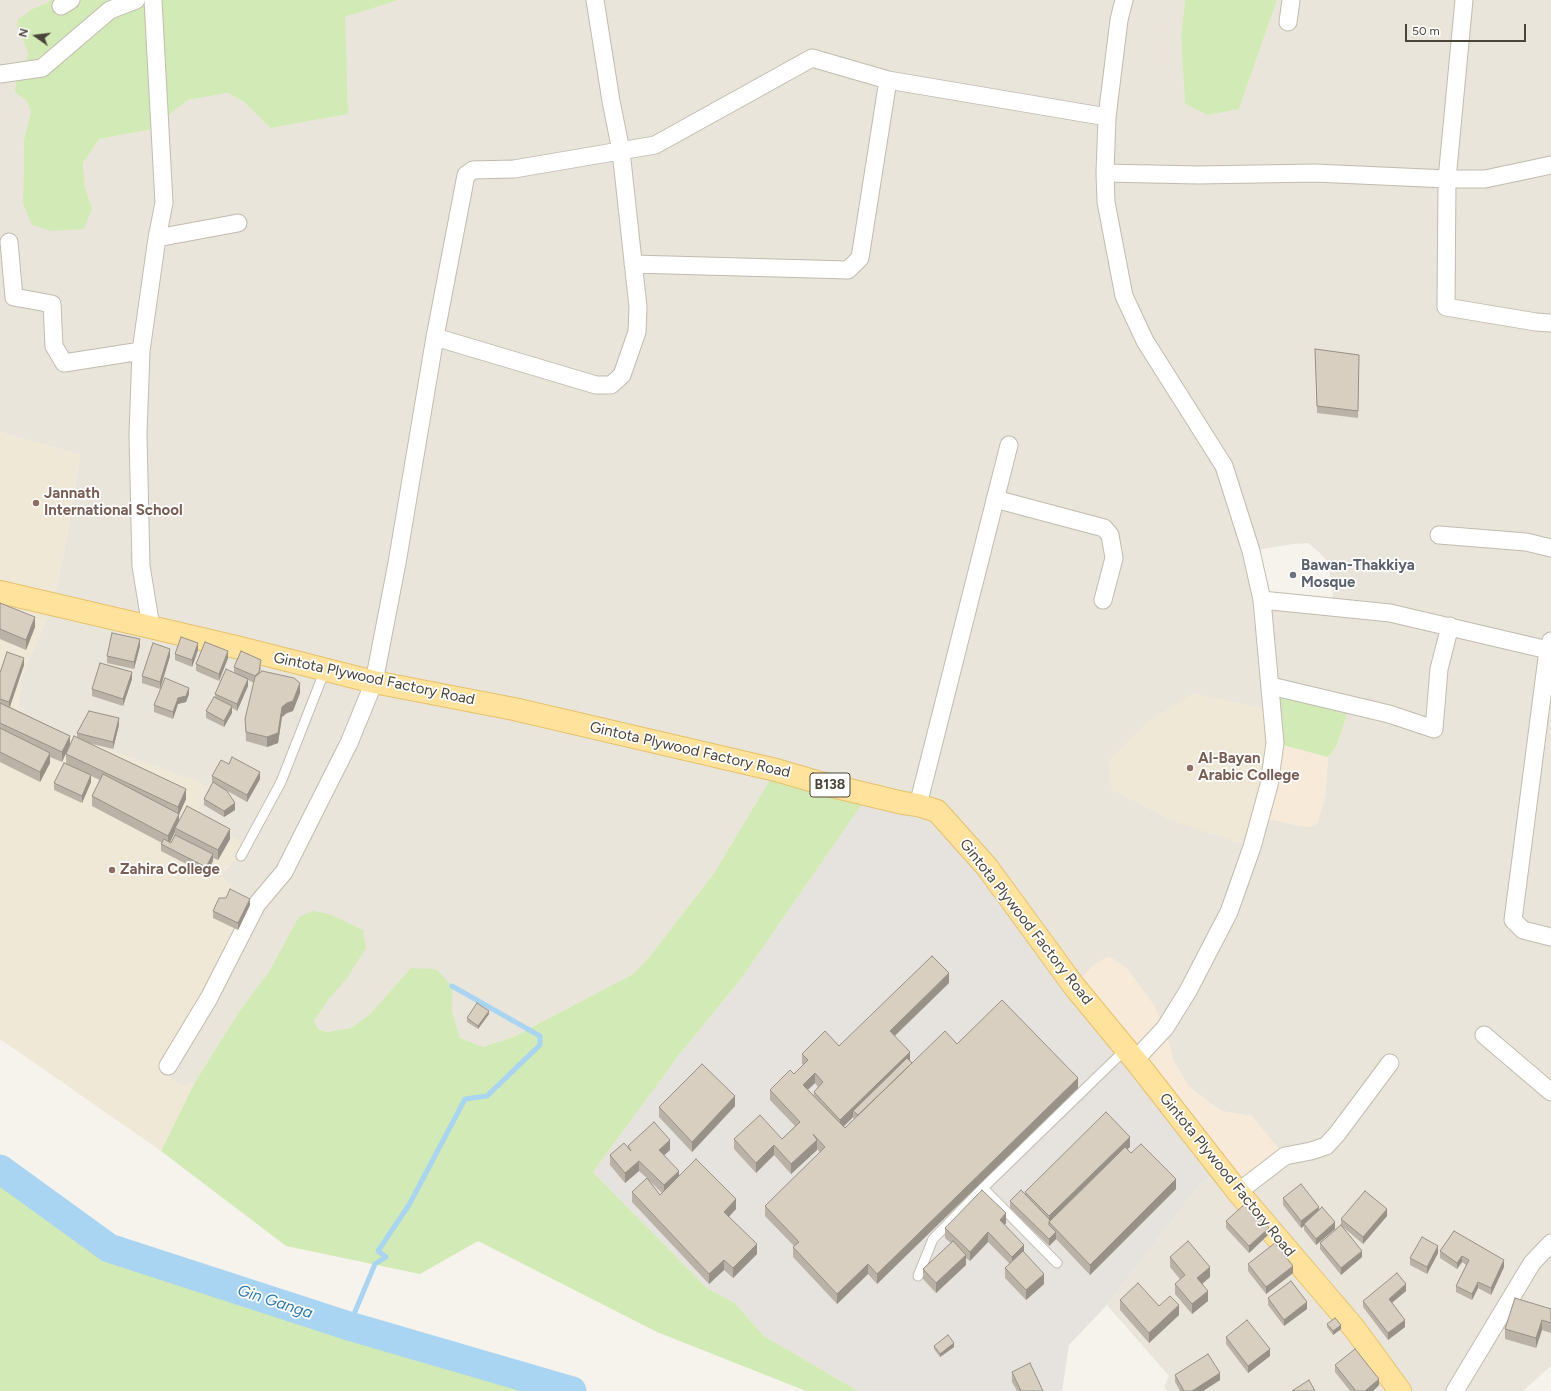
<!DOCTYPE html>
<style>
body{margin:0}
#map{position:relative;width:1551px;height:1391px;overflow:hidden;background:#f6f3ec;font-family:Figtree,sans-serif}
canvas{display:block}
.north{position:absolute;left:16px;top:16px;width:40px;height:40px;-webkit-text-stroke:3px #fff;paint-order:stroke;rotate:284deg;font-size:11px;font-weight:700;line-height:16px;text-align:center;color:#4b4439}
.north::after{content:'';display:block;margin:auto;width:14px;height:18px;background:#4b4439;clip-path:polygon(50% 0,100% 100%,50% 72%,0 100%)}
.scale{position:absolute;left:1405px;top:24px;width:121px;height:18px;box-sizing:border-box;border:2px solid #4b4439;border-top:0;padding-left:5px;font-size:12px;line-height:14px;white-space:nowrap;color:#4b4439;-webkit-text-stroke:3px #fff;paint-order:stroke}
</style>
<div id="map">
<canvas width="1551" height="1391"></canvas>
<div class="north">N</div>
<div class="scale">50 m</div>
</div>
<script>
const ctx = document.querySelector('canvas').getContext('2d');
ctx.lineJoin = 'round';
function fill(path, color) { ctx.fillStyle = color; ctx.fill(path, 'evenodd'); }
const poly = rows => new Path2D(rows.map(r => 'M' + r).join(''));
function stroke(path, color, width, dash) { ctx.strokeStyle = color; ctx.lineWidth = width; ctx.lineCap = dash ? 'butt' : 'round'; ctx.setLineDash(dash || []); ctx.stroke(path); }
function write(font, color, halo, rows, align = 'center') {
  ctx.font = font + ' Figtree,sans-serif'; ctx.lineWidth = 3.5; ctx.setLineDash([]); ctx.textBaseline = 'middle'; ctx.strokeStyle = halo; ctx.fillStyle = color; for (const [text, x, y, turn = 0] of rows) {
    ctx.save(); ctx.translate(x, y); ctx.rotate((+turn || 0) * Math.PI / 180); ctx.textAlign = isNaN(turn) ? turn : align; if (halo) ctx.strokeText(text, 0, 0); ctx.fillText(text, 0, 0); ctx.restore();
  }
}
fill(poly([
 [0,0,50,0,47,3,32,9,19,31,25,43,28,52,26,62,27,101,31,112,24,139,23,203,92,208,85,188,83,163,99,139,149,130,188,100,228,93,244,102,270,128,347,114,344,17,399,0,1185,0,1181,38,1185,104,1239,109,1277,0,1551,0,1551,1366,1523,1391,1167,1391,1164,1387,1169,1376,1107,1305,1200,1184,1220,1170,1252,1116,1221,1111,1188,1086,1173,1060,1165,1028,1074,986,775,772,714,873,651,955,633,974,513,1037,483,1047,460,1038,452,1011,452,986,411,968,370,1014,351,1028,327,1032,318,1029,314,1021,329,999,343,921,329,914,270,970,240,1010,195,1082,185,1086,176,1083,169,1078,168,1066,234,893,229,884,224,880,222,873,230,865,223,833,203,819,199,812,199,803,205,794,19,717,18,706,21,679,53,603,64,551,80,455,0,432],
 [1308,543,1319,552,1328,562,1333,592,1331,606,1262,600,1251,551,1293,544],
 [1346,704,1346,718,1336,747,1328,757,1325,797,1309,827,1259,817,1273,711]
]), '#eae5da');
fill(poly([
 [1275,743,1328,757,1325,797,1318,823,1309,827,1299,826,1259,817],
 [1109,956,1127,968,1154,1005,1165,1028,1173,1060,1188,1086,1221,1111,1252,1116,1285,1156,1238,1192,1074,986,1093,965]
]), '#f7ead8');
fill(poly([
 [869,794,937,811,1220,1170,1200,1184,1107,1305,1069,1345,1062,1391,858,1391,764,1336,735,1303,708,1289,593,1172,679,1055,741,979]
]), '#e6e2dd');
fill(poly([
 [0,432,80,455,64,551,53,603,21,679,18,706,19,717,207,785,207,790,199,803,199,812,203,819,223,833,246,843,241,856,226,868,222,873,224,880,229,884,234,893,245,897,257,904,168,1066,169,1078,176,1083,185,1086,195,1082,161,1151,0,1039],
 [1193,693,1273,711,1252,847,1170,820,1112,790,1109,777,1111,759,1148,722]
]), '#efe8d6');
fill(poly([
 [50,0,399,0,345,17,348,114,270,128,244,102,228,93,188,100,149,130,99,139,83,163,85,188,92,208,84,229,52,231,32,225,23,203,24,139,31,112,27,101,15,92,17,76,26,62,28,52,17,26,18,20,32,9,47,3],
 [1185,0,1277,0,1239,109,1207,115,1185,104,1181,38],
 [1271,686,1346,704,1346,718,1336,747,1328,757,1275,743],
 [776,770,869,794,741,979,679,1055,593,1172,708,1289,735,1303,764,1336,858,1391,806,1391,657,1332,478,1241,420,1274,286,1246,161,1151,195,1082,240,1010,270,970,299,917,313,911,329,914,363,930,366,948,347,978,329,999,314,1021,318,1029,327,1032,351,1028,370,1014,411,968,436,969,452,986,452,1011,460,1038,483,1047,513,1037,633,974,651,955,714,873],
 [0,1169,109,1248,349,1326,572,1391,0,1391]
]), '#d2eab5');
stroke(poly([
 [349,1326,375,1264,386,1257,378,1251,409,1205,465,1099,487,1096,540,1045,540,1036,452,986]
]), '#a9d4f2', 5);
stroke(poly([
 [0,1169,109,1248,349,1326,572,1391]
]), '#a9d4f2', 29);
const service = poly([
 [241,856,281,782,325,670],
 [983,1188,1057,1263],
 [918,1276,933,1239,983,1188,1126,1049]
]);
const minor = poly([
 [1124,0,1119,20,1107,117,1105,173,1106,202,1124,296,1145,341,1224,466,1251,551,1262,600,1275,743,1269,785,1252,847,1229,912,1188,991,1165,1028,1135,1060],
 [1464,0,1447,179,1446,307,1536,322,1551,323],
 [61,6,71,0],
 [1288,22,1291,0],
 [0,74,42,68,110,10,136,0],
 [1105,173,1198,175,1315,173,1447,179,1485,179,1551,165],
 [157,238,238,223],
 [9,242,14,297,52,304,54,346,64,363,141,351],
 [633,264,848,270,860,258,888,80],
 [435,337,596,385,611,385,622,375,637,332,638,307,621,151,611,101,595,0],
 [995,499,1104,528,1110,535,1114,558,1103,600],
 [1439,535,1526,542,1551,548],
 [1262,600,1390,613,1548,650],
 [151,627,141,566,138,434,141,351,157,238,164,203,153,0],
 [1551,641,1548,650,1513,920,1523,930,1551,937],
 [1271,686,1389,714,1434,729,1439,669,1450,626],
 [918,805,1009,445],
 [1484,1035,1551,1092],
 [168,1066,209,998,257,904,284,872,349,743,374,682,397,563,435,337,466,175,473,170,514,169,655,145,812,58,888,80,1107,117],
 [1238,1192,1285,1156,1311,1151,1326,1146,1337,1134,1390,1063],
 [1455,1391,1532,1263,1551,1243]
]);
const primary = poly([
 [0,592,236,647,374,682,514,709,776,770,824,784,903,803,918,805,937,811,987,867,1074,986,1135,1060,1238,1192,1354,1328,1400,1391]
]);
stroke(service, '#c2bbae', 11);
stroke(minor, '#c2bbae', 19);
stroke(primary, '#e6c16a', 24);
stroke(service, '#fff', 9);
stroke(minor, '#fff', 17);
stroke(primary, '#ffe39c', 22);
fill(poly([
 [1315,349,1359,355,1358,418,1317,413],
 [0,603,35,627,26,650,0,639],
 [140,646,134,669,107,663,107,656],
 [198,650,192,667,175,660,175,654],
 [170,656,160,689,142,683,142,676],
 [228,658,219,681,196,671,196,664],
 [24,665,10,707,70,736,62,762,50,757,50,763,40,782,0,762,0,673],
 [234,667,261,667,260,673,300,693,293,711,287,713,282,717,278,743,267,747,246,741,245,719,254,683,248,680,248,686,237,711,232,708,232,713,224,727,206,718,206,711,215,697,215,694,234,673],
 [132,679,123,706,92,696,92,689],
 [189,694,186,702,178,704,173,719,154,712,154,705],
 [119,725,113,749,88,743,186,799,179,814,179,820,230,839,218,860,213,858,213,861,206,874,161,851,161,844,162,843,92,806,92,796,100,780,91,776,91,782,82,803,54,790,54,783,66,763,66,754,77,737,77,733],
 [175,832,175,835,171,843,170,842],
 [229,764,260,779,247,802,224,789,235,810,224,817,204,805,204,799,213,783,212,782,212,776],
 [250,905,238,930,213,918,213,911],
 [949,983,895,1036,912,1063,957,1044,1078,1088,877,1284,868,1274,837,1304,793,1257,793,1247,794,1246,765,1216,765,1206,820,1152,817,1149,817,1150,791,1174,774,1155,756,1173,734,1149,734,1139,782,1139,795,1126,770,1100,770,1090,794,1074,803,1065,802,1064,802,1054,839,1046],
 [815,1083,818,1087,814,1092,814,1095,808,1090],
 [853,1117,854,1119,845,1128,843,1127],
 [489,1014,478,1029,467,1022,467,1018],
 [735,1106,692,1152,659,1117,659,1107],
 [628,1146,670,1150,664,1155,679,1176,736,1209,729,1216,757,1254,733,1278,724,1270,709,1284,632,1202,632,1192,647,1178,639,1171,625,1183,610,1165,610,1155,628,1148],
 [649,1180,662,1193,660,1195],
 [1130,1147,1127,1149,1131,1153,1176,1189,1090,1275,1056,1239,1049,1246,1010,1208,1010,1201,1025,1194,1025,1192],
 [1283,1198,1319,1209,1335,1229,1316,1245,1304,1230,1304,1226,1301,1228,1283,1205],
 [1387,1216,1363,1244,1343,1227,1362,1257,1341,1275,1320,1249,1320,1243,1341,1225,1341,1219],
 [1226,1221,1269,1234,1249,1253,1226,1228],
 [1006,1223,1005,1225,1024,1252,1044,1284,1026,1300,1005,1278,1005,1268,1010,1264,988,1242,970,1261,966,1258,966,1265,936,1293,923,1279,923,1269,951,1243,945,1238,945,1228],
 [1454,1231,1504,1267,1491,1295,1478,1288,1472,1300,1456,1292,1456,1286,1466,1265,1462,1262,1457,1269,1440,1258,1440,1251],
 [1438,1253,1427,1274,1410,1265,1410,1258],
 [1170,1257,1210,1277,1202,1284,1208,1301,1192,1314,1175,1294,1175,1284,1180,1279,1170,1267],
 [1248,1264,1293,1273,1266,1294,1248,1271],
 [1406,1291,1392,1303,1405,1327,1388,1340,1363,1307,1363,1301],
 [1268,1298,1307,1309,1284,1326,1268,1305],
 [1120,1300,1159,1306,1179,1315,1149,1343,1120,1310],
 [1551,1309,1551,1333,1542,1330,1536,1348,1505,1339,1505,1329],
 [1327,1324,1341,1329,1333,1335,1327,1327],
 [1226,1337,1270,1356,1248,1373,1226,1344],
 [934,1346,954,1347,940,1357,934,1349],
 [1335,1365,1379,1385,1373,1391,1350,1391,1335,1372],
 [1012,1372,1043,1391,1017,1391,1012,1382],
 [1175,1375,1220,1380,1203,1391,1180,1391,1175,1382]
]), '#bab2a6');
fill(poly([
 [35,617,35,627,26,650,26,640],
 [140,639,140,646,134,669,134,662],
 [198,643,198,650,192,667,192,660],
 [170,649,170,656,160,689,160,682],
 [228,651,228,658,219,681,219,674],
 [24,658,24,665,9,709,9,702],
 [132,672,132,679,123,706,123,699],
 [248,679,248,686,237,711,237,704],
 [300,683,300,693,293,711,287,713,282,717,278,743,267,747,267,737,282,707],
 [189,688,189,694,186,702,178,704,173,719,173,712,178,698],
 [232,706,232,713,224,727,224,721],
 [119,718,119,725,113,749,113,742],
 [70,736,70,745,62,762,62,752],
 [50,753,50,763,40,782,40,772],
 [260,772,260,779,247,802,247,795],
 [91,775,91,782,82,803,82,796],
 [186,789,186,799,178,817,178,807],
 [235,803,235,810,224,817,224,811],
 [179,814,179,824,175,828,175,832,168,846,168,836],
 [230,829,230,839,218,860,218,850],
 [213,854,213,861,206,874,206,867],
 [250,899,250,905,238,930,238,923],
 [949,973,949,983,890,1040,890,1031],
 [489,1011,489,1014,478,1029,478,1026],
 [910,1052,910,1062,853,1111,853,1117,840,1130,840,1120],
 [815,1073,815,1083,803,1094,803,1085],
 [1078,1078,1078,1088,877,1284,877,1274],
 [735,1096,735,1106,692,1152,692,1142],
 [1130,1137,1130,1147,1052,1224,1049,1222,1049,1216],
 [670,1140,670,1150,659,1160,659,1150],
 [817,1140,817,1150,791,1174,791,1164],
 [774,1145,774,1155,756,1173,756,1163],
 [639,1161,639,1171,625,1183,625,1173],
 [679,1171,679,1181,664,1195,664,1185],
 [1176,1179,1176,1189,1090,1275,1090,1265],
 [736,1199,736,1209,724,1222,724,1212],
 [1319,1207,1319,1214,1304,1224,1304,1226,1301,1228,1301,1221],
 [1387,1209,1387,1216,1363,1244,1363,1237],
 [1006,1213,1006,1223,1000,1230,1000,1220],
 [1335,1222,1335,1229,1316,1245,1316,1239],
 [1269,1228,1269,1234,1249,1253,1249,1246],
 [988,1232,988,1242,970,1261,970,1252],
 [1056,1232,1056,1239,1049,1246,1049,1239],
 [757,1244,757,1254,733,1278,733,1268],
 [1024,1245,1024,1255,1012,1266,1012,1257],
 [1438,1246,1438,1253,1427,1274,1427,1267],
 [1362,1251,1362,1257,1341,1275,1341,1268],
 [966,1255,966,1265,936,1293,936,1283],
 [1462,1256,1462,1262,1457,1269,1457,1263],
 [724,1260,724,1270,709,1284,709,1274],
 [1504,1260,1504,1267,1491,1295,1491,1288],
 [868,1264,868,1274,837,1304,837,1294],
 [1293,1266,1293,1273,1266,1294,1266,1287],
 [1210,1267,1210,1277,1197,1288,1197,1278],
 [1044,1274,1044,1284,1026,1300,1026,1290],
 [1478,1282,1478,1288,1472,1300,1472,1294],
 [1406,1284,1406,1291,1389,1305,1389,1299],
 [1208,1291,1208,1301,1192,1314,1192,1304],
 [1307,1302,1307,1309,1284,1326,1284,1320],
 [1179,1305,1179,1315,1149,1343,1149,1333],
 [1405,1320,1405,1327,1388,1340,1388,1333],
 [1542,1320,1542,1330,1536,1348,1536,1338],
 [1341,1325,1341,1329,1333,1335,1333,1331],
 [954,1343,954,1347,940,1357,940,1354],
 [1270,1349,1270,1356,1248,1373,1248,1366],
 [1220,1373,1220,1380,1203,1391,1192,1391],
 [1379,1379,1379,1385,1373,1391,1365,1391]
]), '#979187');
const building = poly([
 [1315,349,1359,355,1358,411,1317,406,1315,349],
 [0,603,35,617,26,640,0,629,0,603],
 [112,633,140,639,134,662,107,656,112,633],
 [181,637,198,643,192,660,175,654,181,637],
 [205,642,228,651,219,674,196,664,205,642],
 [153,643,170,649,160,682,142,676,153,643],
 [241,651,261,660,259,672,255,676,234,667,241,651],
 [7,652,24,658,9,702,0,699,0,673,7,652],
 [100,663,132,672,123,699,92,689,100,663],
 [226,669,248,679,237,704,215,694,226,669],
 [262,671,294,678,300,683,293,701,287,703,282,707,278,733,267,737,246,732,245,719,255,677,262,671],
 [165,678,189,688,186,696,178,698,173,712,154,705,165,678],
 [214,697,232,706,224,721,206,711,214,697],
 [0,703,70,736,62,752,0,723,0,703],
 [89,711,119,718,113,742,77,733,89,711],
 [0,728,50,753,40,772,0,752,0,728],
 [74,736,186,789,178,807,66,754,74,736],
 [232,757,260,772,247,795,212,776,221,760,229,764,232,757],
 [64,763,91,775,82,796,54,783,64,763],
 [103,774,179,814,168,836,92,796,103,774],
 [213,782,227,791,235,803,224,811,204,799,213,782],
 [187,806,230,829,218,850,175,828,187,806],
 [175,835,213,854,206,867,161,844,164,839,171,843,175,835],
 [230,889,250,899,238,923,213,911,219,898,226,898,230,889],
 [932,956,949,973,890,1031,910,1052,840,1120,814,1092,823,1082,815,1073,803,1085,845,1128,945,1031,957,1044,1002,1000,1078,1078,877,1274,868,1264,837,1294,793,1247,799,1242,765,1206,825,1147,813,1134,817,1140,791,1164,774,1145,756,1163,734,1139,760,1115,782,1139,800,1122,770,1090,790,1070,794,1074,808,1060,802,1054,825,1031,839,1046,932,956],
 [477,1003,489,1011,478,1026,467,1018,477,1003],
 [907,1058,912,1063,858,1115,853,1111,907,1058],
 [702,1064,735,1096,692,1142,659,1107,702,1064],
 [1106,1112,1130,1137,1049,1216,1025,1192,1106,1112],
 [654,1122,670,1140,659,1150,679,1171,664,1185,639,1161,625,1173,610,1155,624,1143,631,1151,628,1146,654,1122],
 [1141,1144,1176,1179,1090,1265,1049,1222,1125,1147,1131,1153,1141,1144],
 [696,1159,736,1199,724,1212,757,1244,733,1268,724,1260,709,1274,632,1192,647,1178,660,1195,696,1159],
 [1301,1184,1319,1207,1301,1221,1283,1198,1301,1184],
 [982,1190,1006,1213,1000,1220,1024,1245,1012,1257,988,1232,970,1252,945,1228,982,1190],
 [1021,1190,1050,1220,1049,1222,1049,1225,1056,1232,1049,1239,1010,1201,1021,1190],
 [1365,1191,1387,1209,1363,1237,1341,1219,1365,1191],
 [1246,1203,1269,1228,1249,1246,1226,1221,1246,1203],
 [1322,1207,1335,1222,1316,1239,1304,1224,1322,1207],
 [1341,1225,1362,1251,1341,1268,1320,1243,1341,1225],
 [1454,1231,1504,1260,1491,1288,1478,1282,1472,1294,1456,1286,1469,1260,1462,1256,1457,1263,1440,1251,1454,1231],
 [1422,1237,1438,1246,1427,1267,1410,1258,1422,1237],
 [953,1241,966,1255,936,1283,923,1269,953,1241],
 [1188,1241,1210,1267,1197,1278,1208,1291,1192,1304,1175,1284,1185,1275,1170,1257,1188,1241],
 [1275,1243,1293,1266,1266,1287,1248,1264,1275,1243],
 [1023,1251,1044,1274,1026,1290,1005,1268,1023,1251],
 [1397,1273,1406,1284,1389,1299,1405,1320,1388,1333,1363,1301,1397,1273],
 [1291,1281,1307,1302,1284,1320,1268,1298,1291,1281],
 [1138,1283,1159,1306,1170,1296,1179,1305,1149,1333,1120,1300,1138,1283],
 [1515,1298,1551,1309,1551,1323,1542,1320,1536,1338,1505,1329,1515,1298],
 [1335,1318,1341,1325,1333,1331,1327,1324,1335,1318],
 [1247,1320,1270,1349,1248,1366,1226,1337,1247,1320],
 [948,1335,954,1343,940,1354,934,1346,948,1335],
 [1355,1349,1379,1379,1365,1391,1356,1391,1335,1365,1355,1349],
 [1208,1354,1220,1373,1192,1391,1184,1391,1175,1375,1208,1354],
 [1030,1363,1043,1391,1021,1391,1012,1372,1030,1363],
 [1309,1380,1315,1391,1292,1391,1309,1380]
]);
fill(building, '#d8cfc1');
stroke(building, '#979187', 1);
for (const [x, y, r, color] of [
 [36,503,4,"#8d6e63"],
 [1293,575,4,"#6b7280"],
 [1190,768,4,"#8d6e63"],
 [112,870,4,"#8d6e63"]
]) { const dot = new Path2D(); dot.arc(x, y, r, 0, 2 * Math.PI); ctx.fillStyle = color; ctx.fill(dot); stroke(dot, '#fff', 1.5); }
for (const [x, y, w] of [
 [830,785,40]
]) { const box = new Path2D(); box.roundRect(x - w / 2, y - 12, w, 24, 3); ctx.fillStyle = '#fff'; ctx.fill(box); stroke(box, '#4b4439', 1); }
write('bold 14px', '#4b4439', null, [
 ["B138",830,785]
]);
write('bold 15px', '#785e54', '#fff', [
 ["Jannath",44,494],
 ["International School",44,511],
 ["Al-Bayan",1198,759],
 ["Arabic College",1198,776],
 ["Zahira College",120,870]
], 'left');
write('bold 15px', '#5b616d', '#fff', [
 ["Bawan-Thakkiya",1301,566],
 ["Mosque",1301,583]
], 'left');
write('15px', '#4b4439', '#fff', [
 ["Gintota Plywood Factory Road",374,679,12],
 ["Gintota Plywood Factory Road",690,750,13],
 ["Gintota Plywood Factory Road",1026,922,52],
 ["Gintota Plywood Factory Road",1227,1175,51]
]);
write('italic 16px', '#2e7ab2', '#fff', [
 ["Gin Ganga",275,1302,18]
]);
</script>
